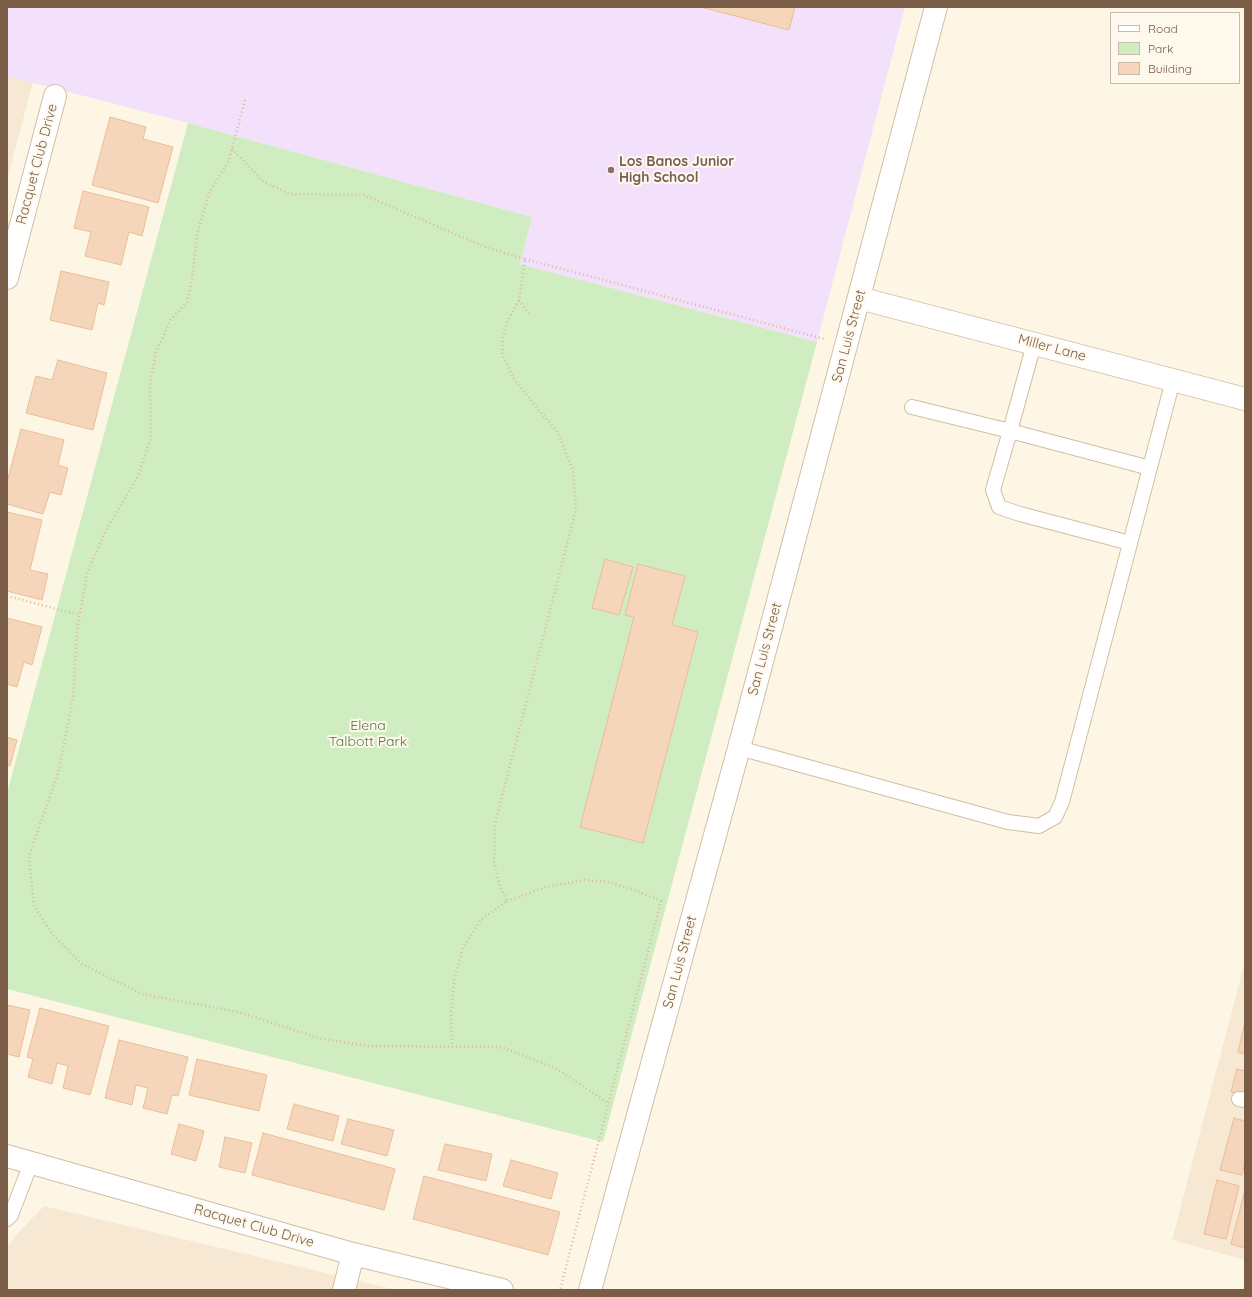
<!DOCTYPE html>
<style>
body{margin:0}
#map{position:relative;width:1252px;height:1297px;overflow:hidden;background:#fef6e5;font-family:Quicksand,sans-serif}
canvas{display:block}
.frame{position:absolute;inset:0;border:8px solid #795d47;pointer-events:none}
.legend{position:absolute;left:1110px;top:12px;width:130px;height:72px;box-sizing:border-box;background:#fff9ed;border:1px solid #c9bbab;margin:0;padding:5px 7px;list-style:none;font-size:12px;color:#795d47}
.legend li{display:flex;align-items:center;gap:8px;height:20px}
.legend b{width:20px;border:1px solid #c9bbab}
</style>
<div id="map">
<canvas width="1252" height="1297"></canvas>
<div class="frame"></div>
<ul class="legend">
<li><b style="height:5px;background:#fff"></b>Road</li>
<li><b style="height:11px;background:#d0edc2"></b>Park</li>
<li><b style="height:11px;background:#f6d6ba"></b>Building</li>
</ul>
</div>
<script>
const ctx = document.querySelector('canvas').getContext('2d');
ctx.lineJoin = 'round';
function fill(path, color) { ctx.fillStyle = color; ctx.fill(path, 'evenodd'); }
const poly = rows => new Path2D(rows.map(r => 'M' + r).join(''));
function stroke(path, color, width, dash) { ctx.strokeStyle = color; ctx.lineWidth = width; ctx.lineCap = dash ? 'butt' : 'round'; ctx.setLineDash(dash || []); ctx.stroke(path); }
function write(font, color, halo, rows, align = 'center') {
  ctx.font = font + ' Quicksand,sans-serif'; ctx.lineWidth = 4; ctx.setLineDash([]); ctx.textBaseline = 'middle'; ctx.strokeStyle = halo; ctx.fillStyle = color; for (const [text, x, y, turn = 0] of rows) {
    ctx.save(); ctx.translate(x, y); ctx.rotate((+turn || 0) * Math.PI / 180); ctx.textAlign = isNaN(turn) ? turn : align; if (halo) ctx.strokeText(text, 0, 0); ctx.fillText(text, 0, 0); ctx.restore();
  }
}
fill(poly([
 [7,76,33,82,7,180],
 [1245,961,1245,1260,1172,1240],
 [44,1206,397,1290,7,1290,7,1247,17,1234]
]), '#f6e8d3');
fill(poly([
 [7,7,905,7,817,342,520,264,532,217,188,123,7,76]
]), '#f3e1fb');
fill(poly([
 [188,123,532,217,520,264,817,342,603,1142,7,989,7,793]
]), '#d0edc2');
const building = poly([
 [701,7,795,7,789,30,701,7],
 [110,117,146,127,143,139,173,147,158,203,92,185,110,117],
 [83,191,149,207,142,236,129,232,121,265,85,256,91,232,74,228,83,191],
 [61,271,109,282,104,305,98,303,92,330,50,320,61,271],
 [58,360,107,373,93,430,26,413,36,376,52,380,58,360],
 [21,429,64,440,58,465,68,468,61,495,50,492,43,514,7,504,7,482,21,429],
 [7,512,42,520,30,570,48,574,42,600,7,591,7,512],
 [605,559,633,567,619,615,592,608,605,559],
 [638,564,685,576,672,625,698,632,643,843,580,827,634,617,625,615,638,564],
 [7,618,42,627,32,665,24,662,17,687,7,684,7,618],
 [7,737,17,740,10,766,7,765,7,737],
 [7,1005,30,1010,19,1057,7,1054,7,1005],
 [40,1008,109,1026,90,1095,63,1088,68,1066,57,1063,52,1084,28,1077,33,1059,27,1057,40,1008],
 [1245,1022,1245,1054,1238,1052,1245,1022],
 [119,1040,188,1057,178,1096,172,1095,167,1114,143,1108,148,1088,136,1085,132,1105,105,1098,119,1040],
 [197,1059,267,1075,259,1111,189,1095,197,1059],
 [1237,1069,1245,1071,1245,1095,1231,1092,1237,1069],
 [294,1104,339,1116,333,1141,287,1129,294,1104],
 [1234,1118,1245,1121,1245,1162,1242,1175,1220,1170,1234,1118],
 [348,1119,394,1130,387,1156,341,1144,348,1119],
 [179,1124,204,1131,196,1161,171,1154,179,1124],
 [263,1133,395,1169,384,1210,252,1175,263,1133],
 [225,1137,252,1143,245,1173,219,1167,225,1137],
 [445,1144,492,1154,486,1181,438,1170,445,1144],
 [511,1160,558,1173,551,1199,503,1186,511,1160],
 [424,1176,560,1212,548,1255,413,1219,424,1176],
 [1217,1180,1239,1186,1226,1239,1204,1234,1217,1180],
 [1245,1190,1245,1248,1231,1244,1245,1190]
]);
fill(building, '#f6d6ba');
stroke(building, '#eabd99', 1);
const service = poly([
 [912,407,1010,431,1034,344],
 [1130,543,1020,514,999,507,993,490,1010,431,1150,468],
 [739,748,1008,822,1039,826,1055,817,1062,802,1173,380],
 [1239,1099,1245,1100],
 [7,1219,11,1215,31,1163]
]);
const minor = poly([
 [7,278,55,96],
 [859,298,1245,399],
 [7,1156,353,1254,502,1290],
 [344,1290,353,1254],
 [590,1290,739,748,936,7]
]);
stroke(service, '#d1bea9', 16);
stroke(minor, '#d1bea9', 24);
stroke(poly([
 [245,100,229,161,209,193,197,234,192,280,187,302,171,319,156,352,150,383,151,437,138,476,105,532,87,574,77,630,73,697,59,770,29,856,34,906,53,935,82,964,142,994,238,1012,322,1039,370,1046,501,1047,557,1069,608,1103],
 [232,149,264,182,290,194,364,195,485,247,525,259,519,300,508,320,503,337,502,354,515,381,558,433,573,470,576,509,495,824,494,863,500,887,507,901,481,920,463,947,454,982,451,1012,452,1047],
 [525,259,824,339],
 [519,300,529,314],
 [7,596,80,615],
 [507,901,546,887,584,880,609,882,634,890,661,901,560,1290]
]), '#dbb99d', 2.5, [1, 3]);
stroke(service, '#fff', 14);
stroke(minor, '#fff', 22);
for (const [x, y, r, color] of [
 [611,170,4,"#8d6e63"]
]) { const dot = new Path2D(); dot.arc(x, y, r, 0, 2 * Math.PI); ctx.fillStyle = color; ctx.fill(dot); stroke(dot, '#fff9ed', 1.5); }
write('bold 14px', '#785e54', '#fff9ed', [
 ["Los Banos Junior",619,162],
 ["High School",619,178]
], 'left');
write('14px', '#795d47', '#fff9ed', [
 ["Racquet Club Drive",37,164,-75],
 ["San Luis Street",849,336,-75],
 ["Miller Lane",1052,348,15],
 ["San Luis Street",765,649,-75],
 ["San Luis Street",680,962,-75],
 ["Racquet Club Drive",254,1226,16]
]);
write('14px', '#4a7a3c', '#fff9ed', [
 ["Elena",368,726],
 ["Talbott Park",368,742]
]);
</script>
